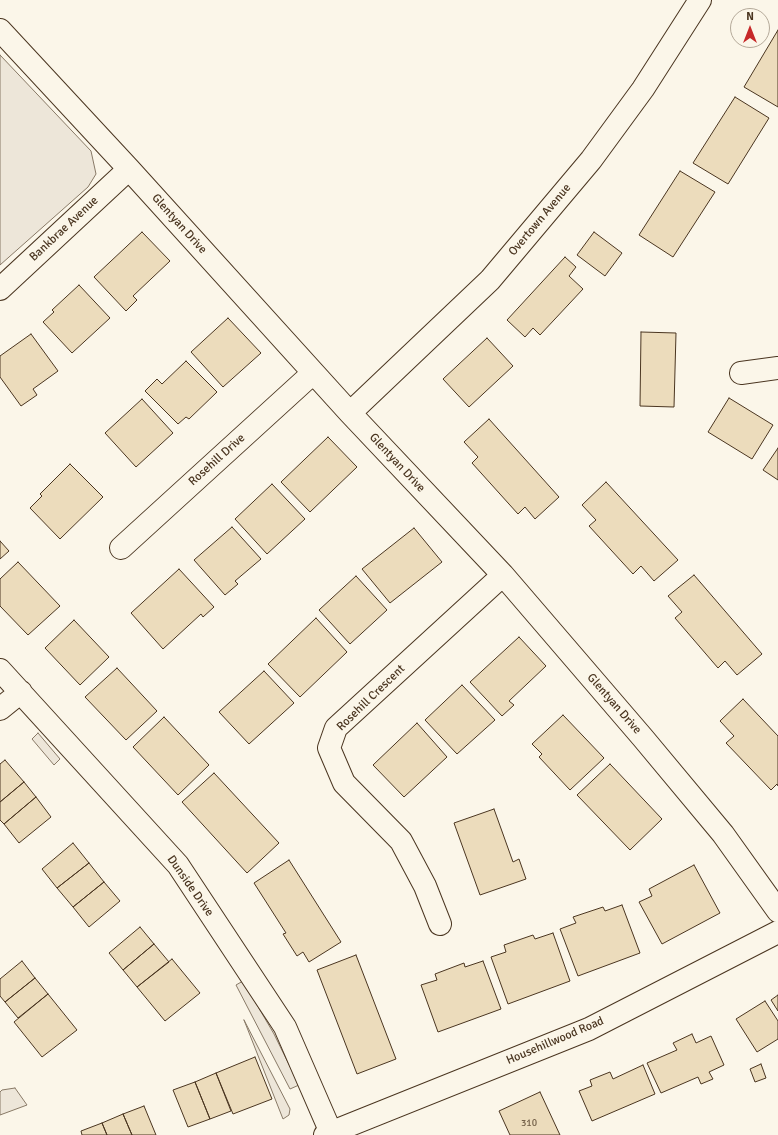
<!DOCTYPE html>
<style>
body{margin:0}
#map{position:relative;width:778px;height:1135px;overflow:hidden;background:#fbf6e9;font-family:Signika,sans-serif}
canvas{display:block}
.north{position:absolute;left:730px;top:8px;width:40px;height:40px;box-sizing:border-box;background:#fbf6e9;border:1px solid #b4a999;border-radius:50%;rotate:0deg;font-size:11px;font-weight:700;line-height:16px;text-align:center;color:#4a3520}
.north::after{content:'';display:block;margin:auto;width:14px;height:18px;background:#c62828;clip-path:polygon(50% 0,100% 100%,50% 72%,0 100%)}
</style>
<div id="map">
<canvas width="778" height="1135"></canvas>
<div class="north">N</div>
</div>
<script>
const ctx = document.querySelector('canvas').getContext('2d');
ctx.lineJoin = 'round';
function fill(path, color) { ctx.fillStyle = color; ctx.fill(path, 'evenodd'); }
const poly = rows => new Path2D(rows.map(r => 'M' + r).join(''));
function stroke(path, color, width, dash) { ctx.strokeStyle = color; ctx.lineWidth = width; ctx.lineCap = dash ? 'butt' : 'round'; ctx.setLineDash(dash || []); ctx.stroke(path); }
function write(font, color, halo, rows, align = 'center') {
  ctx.font = font + ' Signika,sans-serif'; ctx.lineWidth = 3; ctx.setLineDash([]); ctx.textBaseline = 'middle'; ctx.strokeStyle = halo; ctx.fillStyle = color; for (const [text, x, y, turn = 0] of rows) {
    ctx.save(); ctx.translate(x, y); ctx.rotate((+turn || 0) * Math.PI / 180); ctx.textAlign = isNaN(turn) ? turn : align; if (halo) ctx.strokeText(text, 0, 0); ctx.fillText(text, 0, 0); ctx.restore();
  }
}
const green = poly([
 [0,55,91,151,96,174,88,187,0,265,0,55],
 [38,733,60,759,54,765,32,739,38,733],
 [243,981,274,1034,299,1085,290,1089,236,985,243,981],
 [244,1020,290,1109,289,1115,283,1119,244,1020],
 [15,1088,27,1105,0,1115,0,1092,2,1090,15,1088]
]);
fill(green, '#ede6d9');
stroke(green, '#887966', 1);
const building = poly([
 [778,30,778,107,744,87,778,30],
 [735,97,769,118,728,184,693,163,735,97],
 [680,171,715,192,673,257,639,235,680,171],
 [142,232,170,261,133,296,137,300,126,311,94,277,142,232],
 [594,232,622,253,605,276,577,255,594,232],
 [565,257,576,267,569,276,583,289,540,335,533,328,525,337,507,320,565,257],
 [79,285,110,318,72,353,43,322,54,312,52,310,79,285],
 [228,318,261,353,223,387,191,352,228,318],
 [641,332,676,333,674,407,640,406,641,332],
 [31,334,58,371,33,389,37,395,21,406,0,377,0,356,31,334],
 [487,338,513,366,469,407,443,379,487,338],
 [186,361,217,392,189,419,186,417,178,424,145,391,157,379,162,384,186,361],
 [729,398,773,425,752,459,708,432,729,398],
 [142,399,173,433,136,467,105,433,142,399],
 [489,419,559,497,535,519,525,507,518,514,472,463,478,457,464,442,489,419],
 [328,437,357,467,310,512,281,482,328,437],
 [778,448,778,480,763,470,778,448],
 [70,464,103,497,60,539,30,508,42,496,40,494,70,464],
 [606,482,678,560,654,581,641,566,633,574,589,526,596,520,582,505,606,482],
 [272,484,305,519,267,554,235,519,272,484],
 [232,527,261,559,235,581,238,584,225,595,194,560,232,527],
 [414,528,442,562,390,603,362,569,414,528],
 [0,541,9,551,0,559,0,541],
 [18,562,60,606,28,635,0,606,0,579,18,562],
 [179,569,214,607,203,617,201,614,163,649,131,613,179,569],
 [694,575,762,654,737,675,725,661,718,668,675,618,682,612,668,596,694,575],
 [356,576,387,610,350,644,319,610,356,576],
 [316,618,347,652,300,697,268,664,316,618],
 [74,620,109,657,80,685,45,648,74,620],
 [519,637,546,666,509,701,514,705,502,716,470,682,519,637],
 [117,668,157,711,126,740,85,697,117,668],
 [264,671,294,703,249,744,219,712,264,671],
 [462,685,495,720,457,754,425,720,462,685],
 [743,699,778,736,778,786,777,784,771,790,726,743,734,736,720,721,743,699],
 [563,715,604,758,570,790,539,757,542,754,532,744,563,715],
 [164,717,209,765,178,795,133,747,164,717],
 [417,723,447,757,404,797,373,765,417,723],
 [5,760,24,782,0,802,0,764,5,760],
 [610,764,662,819,630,850,577,795,610,764],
 [214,773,279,843,247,873,182,802,214,773],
 [24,782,36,797,4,824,0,820,0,802,24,782],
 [36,797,51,817,19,843,4,824,36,797],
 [494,809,513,862,519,859,526,879,480,895,454,823,494,809],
 [73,843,89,863,57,888,42,869,73,843],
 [289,860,341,942,309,962,303,952,297,956,283,934,286,933,254,883,289,860],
 [89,863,104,882,73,907,57,888,89,863],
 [694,865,720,913,662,944,639,902,652,896,649,889,694,865],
 [104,882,120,901,89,927,73,907,104,882],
 [622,905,640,953,578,976,560,929,576,923,573,917,603,907,605,911,622,905],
 [140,927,154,944,123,970,109,953,140,927],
 [553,933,570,981,508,1004,491,957,506,952,504,945,533,935,535,939,553,933],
 [154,944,169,962,137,987,123,970,154,944],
 [356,955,396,1059,357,1074,317,970,356,955],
 [172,959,200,993,165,1021,137,987,172,959],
 [22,961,35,978,5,1002,0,996,0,979,22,961],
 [483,961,501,1009,438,1032,421,985,437,980,435,974,464,963,465,967,483,961],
 [35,978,48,994,18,1018,5,1002,35,978],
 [48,994,77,1030,42,1057,14,1022,48,994],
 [778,995,778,1011,771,1000,778,995],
 [765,1001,778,1021,778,1039,757,1052,736,1019,765,1001],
 [692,1034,696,1043,711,1036,724,1065,709,1072,713,1079,701,1084,698,1077,661,1093,647,1063,677,1050,673,1043,692,1034],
 [255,1057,272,1099,233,1114,216,1073,255,1057],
 [761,1064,766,1078,755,1082,750,1069,761,1064],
 [643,1065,655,1094,592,1121,579,1091,592,1086,590,1080,610,1072,613,1079,643,1065],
 [216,1073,231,1111,210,1119,195,1082,216,1073],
 [195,1082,210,1119,188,1127,173,1090,195,1082],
 [540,1092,560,1135,510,1135,499,1111,540,1092],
 [144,1106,156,1135,132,1135,123,1114,144,1106],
 [123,1114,132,1135,107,1135,102,1123,123,1114],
 [102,1123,107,1135,82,1135,81,1131,102,1123]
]);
fill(building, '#ecdcbc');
stroke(building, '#4a3520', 1);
const minor = poly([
 [0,30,129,169,350,413,503,575,643,738,723,834,778,911],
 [0,289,129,169],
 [741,373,778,368],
 [350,413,490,280,591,160,643,89,700,0],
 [121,548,313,373],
 [0,670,178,865,285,1027,332,1135],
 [0,709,21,692],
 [440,924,425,886,401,841,344,783,329,748,336,728,503,575],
 [325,1135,589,1029,778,932]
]);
stroke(minor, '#4a3520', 24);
stroke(minor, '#fbf6e9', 22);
write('10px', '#725f47', null, [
 ["310",529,1123]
]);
write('12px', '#4a3520', '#fbf6e9', [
 ["Overtown Avenue",540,220,-50],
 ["Glentyan Drive",179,224,48],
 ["Bankbrae Avenue",64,229,-43],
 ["Rosehill Drive",217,460,-42],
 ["Glentyan Drive",397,463,47],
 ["Rosehill Crescent",371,698,-44],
 ["Glentyan Drive",614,704,49],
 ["Dunside Drive",190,886,55],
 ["Househillwood Road",555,1041,-23]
]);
</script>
